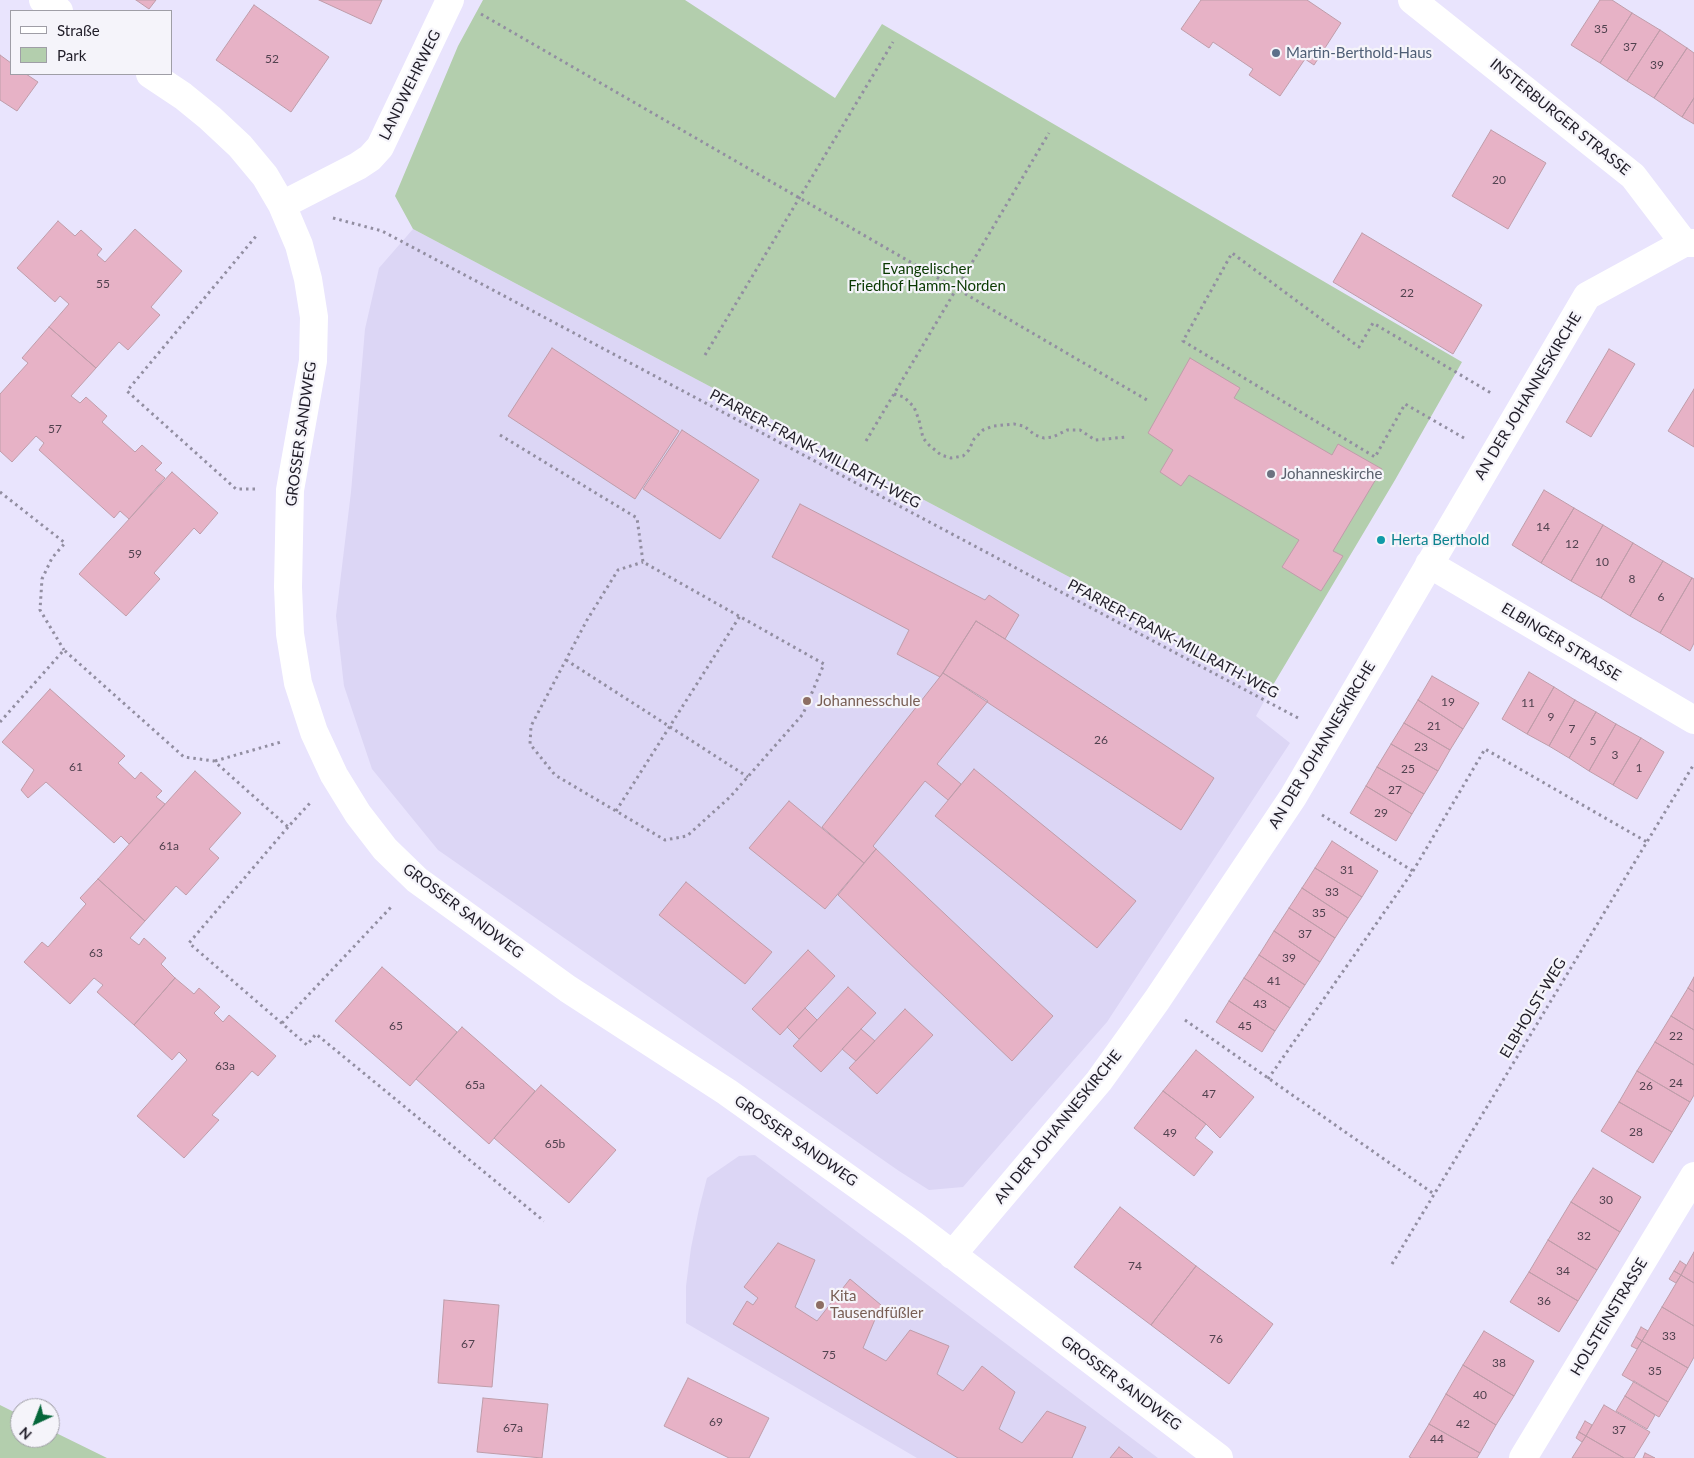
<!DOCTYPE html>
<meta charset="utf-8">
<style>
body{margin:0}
#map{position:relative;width:1694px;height:1458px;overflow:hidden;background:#e9e4fd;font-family:Lato,sans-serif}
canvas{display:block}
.legend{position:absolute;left:10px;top:10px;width:162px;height:65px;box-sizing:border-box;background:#f5f4fa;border:1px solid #9f9ea6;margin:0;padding:6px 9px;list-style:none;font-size:15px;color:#1f1c27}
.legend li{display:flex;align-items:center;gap:10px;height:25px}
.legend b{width:25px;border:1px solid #9f9ea6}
.north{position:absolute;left:10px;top:1398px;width:50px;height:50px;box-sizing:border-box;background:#f5f4fa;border:1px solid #9f9ea6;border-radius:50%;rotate:223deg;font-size:14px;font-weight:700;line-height:20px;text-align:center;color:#1f1c27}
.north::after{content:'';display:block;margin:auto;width:18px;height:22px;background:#05663a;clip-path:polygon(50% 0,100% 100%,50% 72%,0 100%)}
</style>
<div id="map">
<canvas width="1694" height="1458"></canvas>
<ul class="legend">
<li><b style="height:6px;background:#fff"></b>Straße</li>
<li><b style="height:14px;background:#b3cead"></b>Park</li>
</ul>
<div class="north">N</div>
</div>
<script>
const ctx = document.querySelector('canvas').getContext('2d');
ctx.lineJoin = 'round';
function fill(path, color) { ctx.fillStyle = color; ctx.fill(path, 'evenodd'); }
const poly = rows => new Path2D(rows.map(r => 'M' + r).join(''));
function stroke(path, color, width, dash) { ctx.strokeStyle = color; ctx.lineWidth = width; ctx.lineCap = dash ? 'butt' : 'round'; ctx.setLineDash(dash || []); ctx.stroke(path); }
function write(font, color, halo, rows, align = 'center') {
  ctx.font = font + ' Lato,sans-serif'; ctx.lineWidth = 4.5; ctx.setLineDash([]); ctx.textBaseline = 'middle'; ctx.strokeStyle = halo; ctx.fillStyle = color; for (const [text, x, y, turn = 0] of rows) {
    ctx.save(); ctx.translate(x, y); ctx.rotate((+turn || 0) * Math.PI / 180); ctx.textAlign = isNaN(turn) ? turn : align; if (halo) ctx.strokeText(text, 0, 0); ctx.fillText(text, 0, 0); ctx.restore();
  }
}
fill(poly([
 [413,229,1273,685,1256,716,1290,743,1107,1022,963,1187,929,1190,899,1171,438,850,372,769,344,686,336,616,351,492,365,329,379,268],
 [755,1155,1158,1458,917,1458,686,1323,686,1286,691,1248,699,1209,707,1178,739,1156]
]), '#dcd6f5');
fill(poly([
 [483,0,685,0,835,98,882,24,1462,362,1395,480,1273,685,413,229,395,196,458,46],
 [0,1405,20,1415,20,1438,50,1438,50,1430,107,1458,0,1458]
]), '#b3cead');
const building = poly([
 [136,0,156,0,149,9,136,0],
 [319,0,382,0,371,24,319,0],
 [1201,0,1307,0,1341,23,1314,65,1305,59,1280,96,1249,75,1253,69,1213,42,1209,48,1181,29,1201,0],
 [1600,0,1612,0,1632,13,1600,63,1571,45,1600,0],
 [254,5,329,57,291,112,216,60,254,5],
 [1632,13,1660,30,1627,81,1600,63,1632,13],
 [1660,30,1687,48,1654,98,1627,81,1660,30],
 [1687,48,1694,53,1694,98,1682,117,1654,98,1687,48],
 [0,55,11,63,11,74,26,74,38,82,17,111,0,100,0,55],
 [1694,98,1694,124,1682,117,1694,98],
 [1491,130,1546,163,1508,229,1452,196,1491,130],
 [58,221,75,236,81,230,102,249,97,255,105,262,135,229,182,271,151,307,160,315,128,350,119,342,96,368,49,327,69,304,60,296,55,302,17,268,58,221],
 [1362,233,1482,305,1453,354,1333,282,1362,233],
 [49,327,96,368,71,396,80,403,86,397,107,416,102,422,135,452,142,445,162,463,155,470,165,478,129,519,120,511,114,518,39,450,44,443,36,436,12,462,0,451,0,394,28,363,22,358,49,327],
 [552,348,679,431,635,499,508,416,552,348],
 [1609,349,1635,364,1591,437,1566,422,1609,349],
 [1190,358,1240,388,1234,398,1332,455,1338,444,1382,469,1333,551,1343,556,1321,591,1282,567,1299,540,1189,475,1181,486,1160,472,1173,450,1148,433,1190,358],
 [1694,389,1694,447,1668,431,1694,389],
 [682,430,759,480,720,539,643,489,682,430],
 [172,472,218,513,200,534,194,528,154,573,160,579,126,616,79,574,172,472],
 [1544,490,1574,508,1541,563,1512,545,1544,490],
 [800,504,985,600,989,595,1019,615,1005,639,976,621,940,677,897,654,909,630,772,557,800,504],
 [1574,508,1603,525,1571,581,1541,563,1574,508],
 [1603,525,1633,543,1601,598,1571,581,1603,525],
 [1633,543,1663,561,1630,616,1601,598,1633,543],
 [1663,561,1692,578,1660,633,1630,616,1663,561],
 [1692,578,1694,579,1694,643,1690,651,1660,633,1692,578],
 [976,621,1005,639,1214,778,1181,830,943,673,976,621],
 [1529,672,1554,687,1527,734,1502,719,1529,672],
 [943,673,988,701,937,764,961,784,948,800,925,781,873,846,876,849,864,863,822,827,943,673],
 [1432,676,1479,703,1463,729,1418,700,1432,676],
 [1554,687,1575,700,1549,746,1527,734,1554,687],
 [50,689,125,756,118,763,135,779,141,772,162,791,156,797,165,804,129,844,121,836,114,843,46,782,28,798,21,790,34,770,2,742,50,689],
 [1418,700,1463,729,1450,750,1404,723,1418,700],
 [1575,700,1596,712,1569,758,1549,746,1575,700],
 [1596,712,1616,724,1589,771,1569,758,1596,712],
 [1404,723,1450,750,1438,771,1391,744,1404,723],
 [1616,724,1641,738,1613,785,1589,771,1616,724],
 [1641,738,1664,752,1637,799,1613,785,1641,738],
 [1391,744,1438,771,1424,794,1377,767,1391,744],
 [1377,767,1424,794,1412,814,1366,786,1377,767],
 [974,769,1136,901,1097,948,935,816,974,769],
 [195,771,241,813,209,849,219,858,186,895,176,886,145,921,98,879,195,771],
 [1366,786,1412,814,1396,841,1350,813,1366,786],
 [789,801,864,863,825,909,749,848,789,801],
 [1332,841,1378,871,1362,897,1315,868,1332,841],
 [876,849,1053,1016,1012,1061,838,895,876,849],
 [1315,868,1362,897,1348,918,1302,888,1315,868],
 [98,879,145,921,130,938,139,945,144,938,166,958,161,964,175,978,134,1025,97,992,103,985,94,978,70,1004,24,962,42,942,48,947,86,904,80,898,98,879],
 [686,882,772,952,745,984,659,915,686,882],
 [1302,888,1348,918,1335,938,1289,908,1302,888],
 [1289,908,1335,938,1320,962,1274,931,1289,908],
 [1274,931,1320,962,1305,985,1259,955,1274,931],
 [808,950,835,976,780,1035,752,1009,808,950],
 [1259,955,1305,985,1290,1008,1244,978,1259,955],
 [382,967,457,1032,410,1086,335,1021,382,967],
 [1694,977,1694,992,1688,988,1694,977],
 [175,978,194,994,199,988,220,1007,214,1013,223,1022,229,1015,276,1056,258,1076,252,1071,212,1115,219,1120,184,1158,137,1116,187,1060,179,1052,172,1060,134,1025,175,978],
 [1244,978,1290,1008,1275,1031,1229,1001,1244,978],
 [848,987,876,1013,821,1072,793,1046,848,987],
 [1688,988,1694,992,1694,1030,1671,1016,1688,988],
 [1229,1001,1275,1031,1262,1052,1216,1022,1229,1001],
 [805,1008,817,1020,799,1039,787,1027,805,1008],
 [905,1009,933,1035,877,1094,849,1068,905,1009],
 [1671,1016,1694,1030,1694,1065,1655,1042,1671,1016],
 [462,1027,535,1091,489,1144,416,1079,462,1027],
 [861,1029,875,1041,856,1061,842,1049,861,1029],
 [1655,1042,1694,1065,1694,1095,1690,1102,1637,1071,1655,1042],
 [1196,1050,1254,1097,1220,1138,1206,1124,1163,1091,1196,1050],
 [1637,1071,1690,1102,1672,1132,1619,1102,1637,1071],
 [541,1085,616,1150,569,1203,494,1138,541,1085],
 [1163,1091,1206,1124,1195,1138,1213,1152,1194,1176,1134,1128,1163,1091],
 [1619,1102,1672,1132,1653,1163,1601,1131,1619,1102],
 [1593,1168,1641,1197,1620,1232,1571,1202,1593,1168],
 [1571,1202,1620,1232,1597,1270,1548,1240,1571,1202],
 [1120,1207,1196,1266,1151,1325,1074,1267,1120,1207],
 [1548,1240,1597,1270,1578,1301,1529,1272,1548,1240],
 [778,1243,815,1260,795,1307,817,1321,850,1279,881,1305,863,1348,886,1361,910,1330,949,1346,937,1374,963,1391,982,1366,1015,1392,999,1429,1022,1443,1047,1411,1086,1427,1072,1458,958,1458,733,1324,747,1301,753,1305,758,1298,744,1287,778,1243],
 [1694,1252,1694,1283,1681,1275,1694,1252],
 [1680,1261,1686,1265,1681,1275,1674,1271,1680,1261],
 [1196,1266,1273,1324,1229,1384,1151,1325,1196,1266],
 [1674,1271,1681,1275,1676,1283,1669,1279,1674,1271],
 [1529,1272,1578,1301,1559,1332,1510,1302,1529,1272],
 [1681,1275,1694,1283,1694,1326,1662,1307,1681,1275],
 [444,1300,499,1305,492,1387,438,1383,444,1300],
 [1662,1307,1694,1326,1694,1357,1688,1368,1642,1341,1662,1307],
 [1641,1327,1648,1331,1642,1341,1636,1337,1641,1327],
 [1484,1331,1534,1361,1514,1396,1463,1365,1484,1331],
 [1636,1337,1642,1341,1637,1349,1631,1346,1636,1337],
 [1642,1341,1688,1368,1668,1402,1622,1375,1642,1341],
 [1463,1365,1514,1396,1496,1425,1446,1394,1463,1365],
 [688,1378,769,1418,749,1458,729,1458,664,1426,688,1378],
 [1634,1381,1668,1402,1659,1417,1625,1396,1634,1381],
 [1446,1394,1496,1425,1480,1453,1429,1424,1446,1394],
 [1625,1396,1655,1415,1647,1429,1616,1411,1625,1396],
 [483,1398,548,1404,542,1458,477,1452,483,1398],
 [1604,1405,1650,1432,1634,1458,1624,1458,1586,1436,1604,1405],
 [1585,1421,1592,1425,1586,1436,1579,1432,1585,1421],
 [1429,1424,1480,1453,1477,1458,1412,1458,1409,1457,1429,1424],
 [1579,1432,1586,1436,1582,1442,1576,1438,1579,1432],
 [1586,1436,1624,1458,1572,1458,1586,1436],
 [1119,1447,1133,1458,1110,1458,1119,1447],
 [1645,1453,1655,1458,1643,1458,1645,1453]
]);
fill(building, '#e7b2c6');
stroke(building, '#bf9daa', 1);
stroke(poly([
 [481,14,957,289,1147,400],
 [333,218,382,231,1300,719],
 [705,355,893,42],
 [894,394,904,397,914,407,919,420,923,438,929,445,941,455,951,458,963,456,969,450,974,439,983,430,993,426,1014,424,1024,426,1035,435,1044,438,1053,437,1067,430,1080,430,1095,440,1126,437],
 [500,435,637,518,643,562,824,664,803,714,730,797,687,836,665,840,555,775,530,744,531,726,587,620,618,570,643,562],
 [1464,438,1405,404,1375,457,1183,341,1232,253,1359,347,1373,323,1491,393],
 [866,441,1049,133],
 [255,489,236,489,127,391,257,235],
 [0,492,65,543,52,558,42,579,40,610,64,650],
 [566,660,748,777],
 [0,722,64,650,184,757,214,761,288,827,310,803],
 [215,761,281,742],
 [616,811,740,616],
 [1322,815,1413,871],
 [288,827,189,943,307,1045,316,1034,544,1221],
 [1185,1020,1434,1194],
 [282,1023,393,905],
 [1268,1079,1413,871,1485,749,1647,842],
 [1392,1264,1694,764]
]), '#928ea1', 3, [2.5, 4]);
stroke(poly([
 [43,0,59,11],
 [1412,0,1633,176,1684,243,1694,243],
 [150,74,183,96,210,118,240,146,265,176,282,205,299,245,308,279,314,317,313,361,290,490,288,587,290,634,298,683,314,732,334,775,358,814,385,849,417,880,568,989,727,1092,915,1226,1219,1458],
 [282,205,358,166,370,158,380,147,450,0],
 [1429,564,1694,720],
 [952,1255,1099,1081,1157,1000,1293,797,1587,296,1684,243],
 [1523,1458,1694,1176]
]), '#fff', 28);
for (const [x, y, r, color] of [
 [1276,53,5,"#5c6f8a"],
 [1271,474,5,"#6b7280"],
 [1381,540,5,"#0f9aa8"],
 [807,701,5,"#8d6e63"],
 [820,1305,5,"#8d6e63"]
]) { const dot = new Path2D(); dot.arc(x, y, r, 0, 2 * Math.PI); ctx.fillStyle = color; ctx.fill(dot); stroke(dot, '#f5f4fa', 2); }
write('12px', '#51424f', null, [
 ["35",1601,29],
 ["37",1630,47],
 ["52",272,59],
 ["39",1657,65],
 ["20",1499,180],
 ["55",103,284],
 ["22",1407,293],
 ["57",55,429],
 ["14",1543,527],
 ["12",1572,544],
 ["59",135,554],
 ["10",1602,562],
 ["8",1632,579],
 ["6",1661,597],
 ["19",1448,702],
 ["11",1528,703],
 ["9",1551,717],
 ["21",1434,726],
 ["7",1572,729],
 ["26",1101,740],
 ["5",1593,741],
 ["23",1421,747],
 ["3",1615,755],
 ["61",76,767],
 ["1",1639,768],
 ["25",1408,769],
 ["27",1395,790],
 ["29",1381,813],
 ["61a",169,846],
 ["31",1347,870],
 ["33",1332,892],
 ["35",1319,913],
 ["37",1305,934],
 ["63",96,953],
 ["39",1289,958],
 ["41",1274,981],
 ["43",1260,1004],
 ["65",396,1026],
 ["45",1245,1026],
 ["22",1676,1036],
 ["63a",225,1066],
 ["24",1676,1083],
 ["65a",475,1085],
 ["26",1646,1086],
 ["47",1209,1094],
 ["28",1636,1132],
 ["49",1170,1133],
 ["65b",555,1144],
 ["30",1606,1200],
 ["32",1584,1236],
 ["74",1135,1266],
 ["34",1563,1271],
 ["36",1544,1301],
 ["33",1669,1336],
 ["76",1216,1339],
 ["67",468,1344],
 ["75",829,1355],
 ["38",1499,1363],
 ["35",1655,1371],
 ["40",1480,1395],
 ["69",716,1422],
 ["42",1463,1424],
 ["67a",513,1428],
 ["37",1619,1430],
 ["44",1437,1439]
]);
write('15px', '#4e5e75', '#f5f4fa', [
 ["Martin-Berthold-Haus",1286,53]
], 'left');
write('15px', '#1f1c27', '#f5f4fa', [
 ["LANDWEHRWEG",410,85,-64],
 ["INSTERBURGER STRASSE",1560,117,39],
 ["AN DER JOHANNESKIRCHE",1528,396,-59],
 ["GROSSER SANDWEG",301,434,-82],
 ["PFARRER-FRANK-MILLRATH-WEG",815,449,28],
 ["PFARRER-FRANK-MILLRATH-WEG",1173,639,28],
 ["ELBINGER STRASSE",1561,642,31],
 ["AN DER JOHANNESKIRCHE",1322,745,-59],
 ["GROSSER SANDWEG",463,911,37],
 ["ELBHOLST-WEG",1533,1008,-59],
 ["AN DER JOHANNESKIRCHE",1058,1127,-51],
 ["GROSSER SANDWEG",796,1141,35],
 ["HOLSTEINSTRASSE",1609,1317,-59],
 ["GROSSER SANDWEG",1121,1383,37]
]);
write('15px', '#0a3901', '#f5f4fa', [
 ["Evangelischer",927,269],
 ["Friedhof Hamm-Norden",927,286]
]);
write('15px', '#5b616d', '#f5f4fa', [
 ["Johanneskirche",1281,474]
], 'left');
write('15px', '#0d838f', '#f5f4fa', [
 ["Herta Berthold",1391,540]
], 'left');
write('15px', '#785e54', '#f5f4fa', [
 ["Johannesschule",817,701],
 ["Kita",830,1296],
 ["Tausendfüßler",830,1313]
], 'left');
</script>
